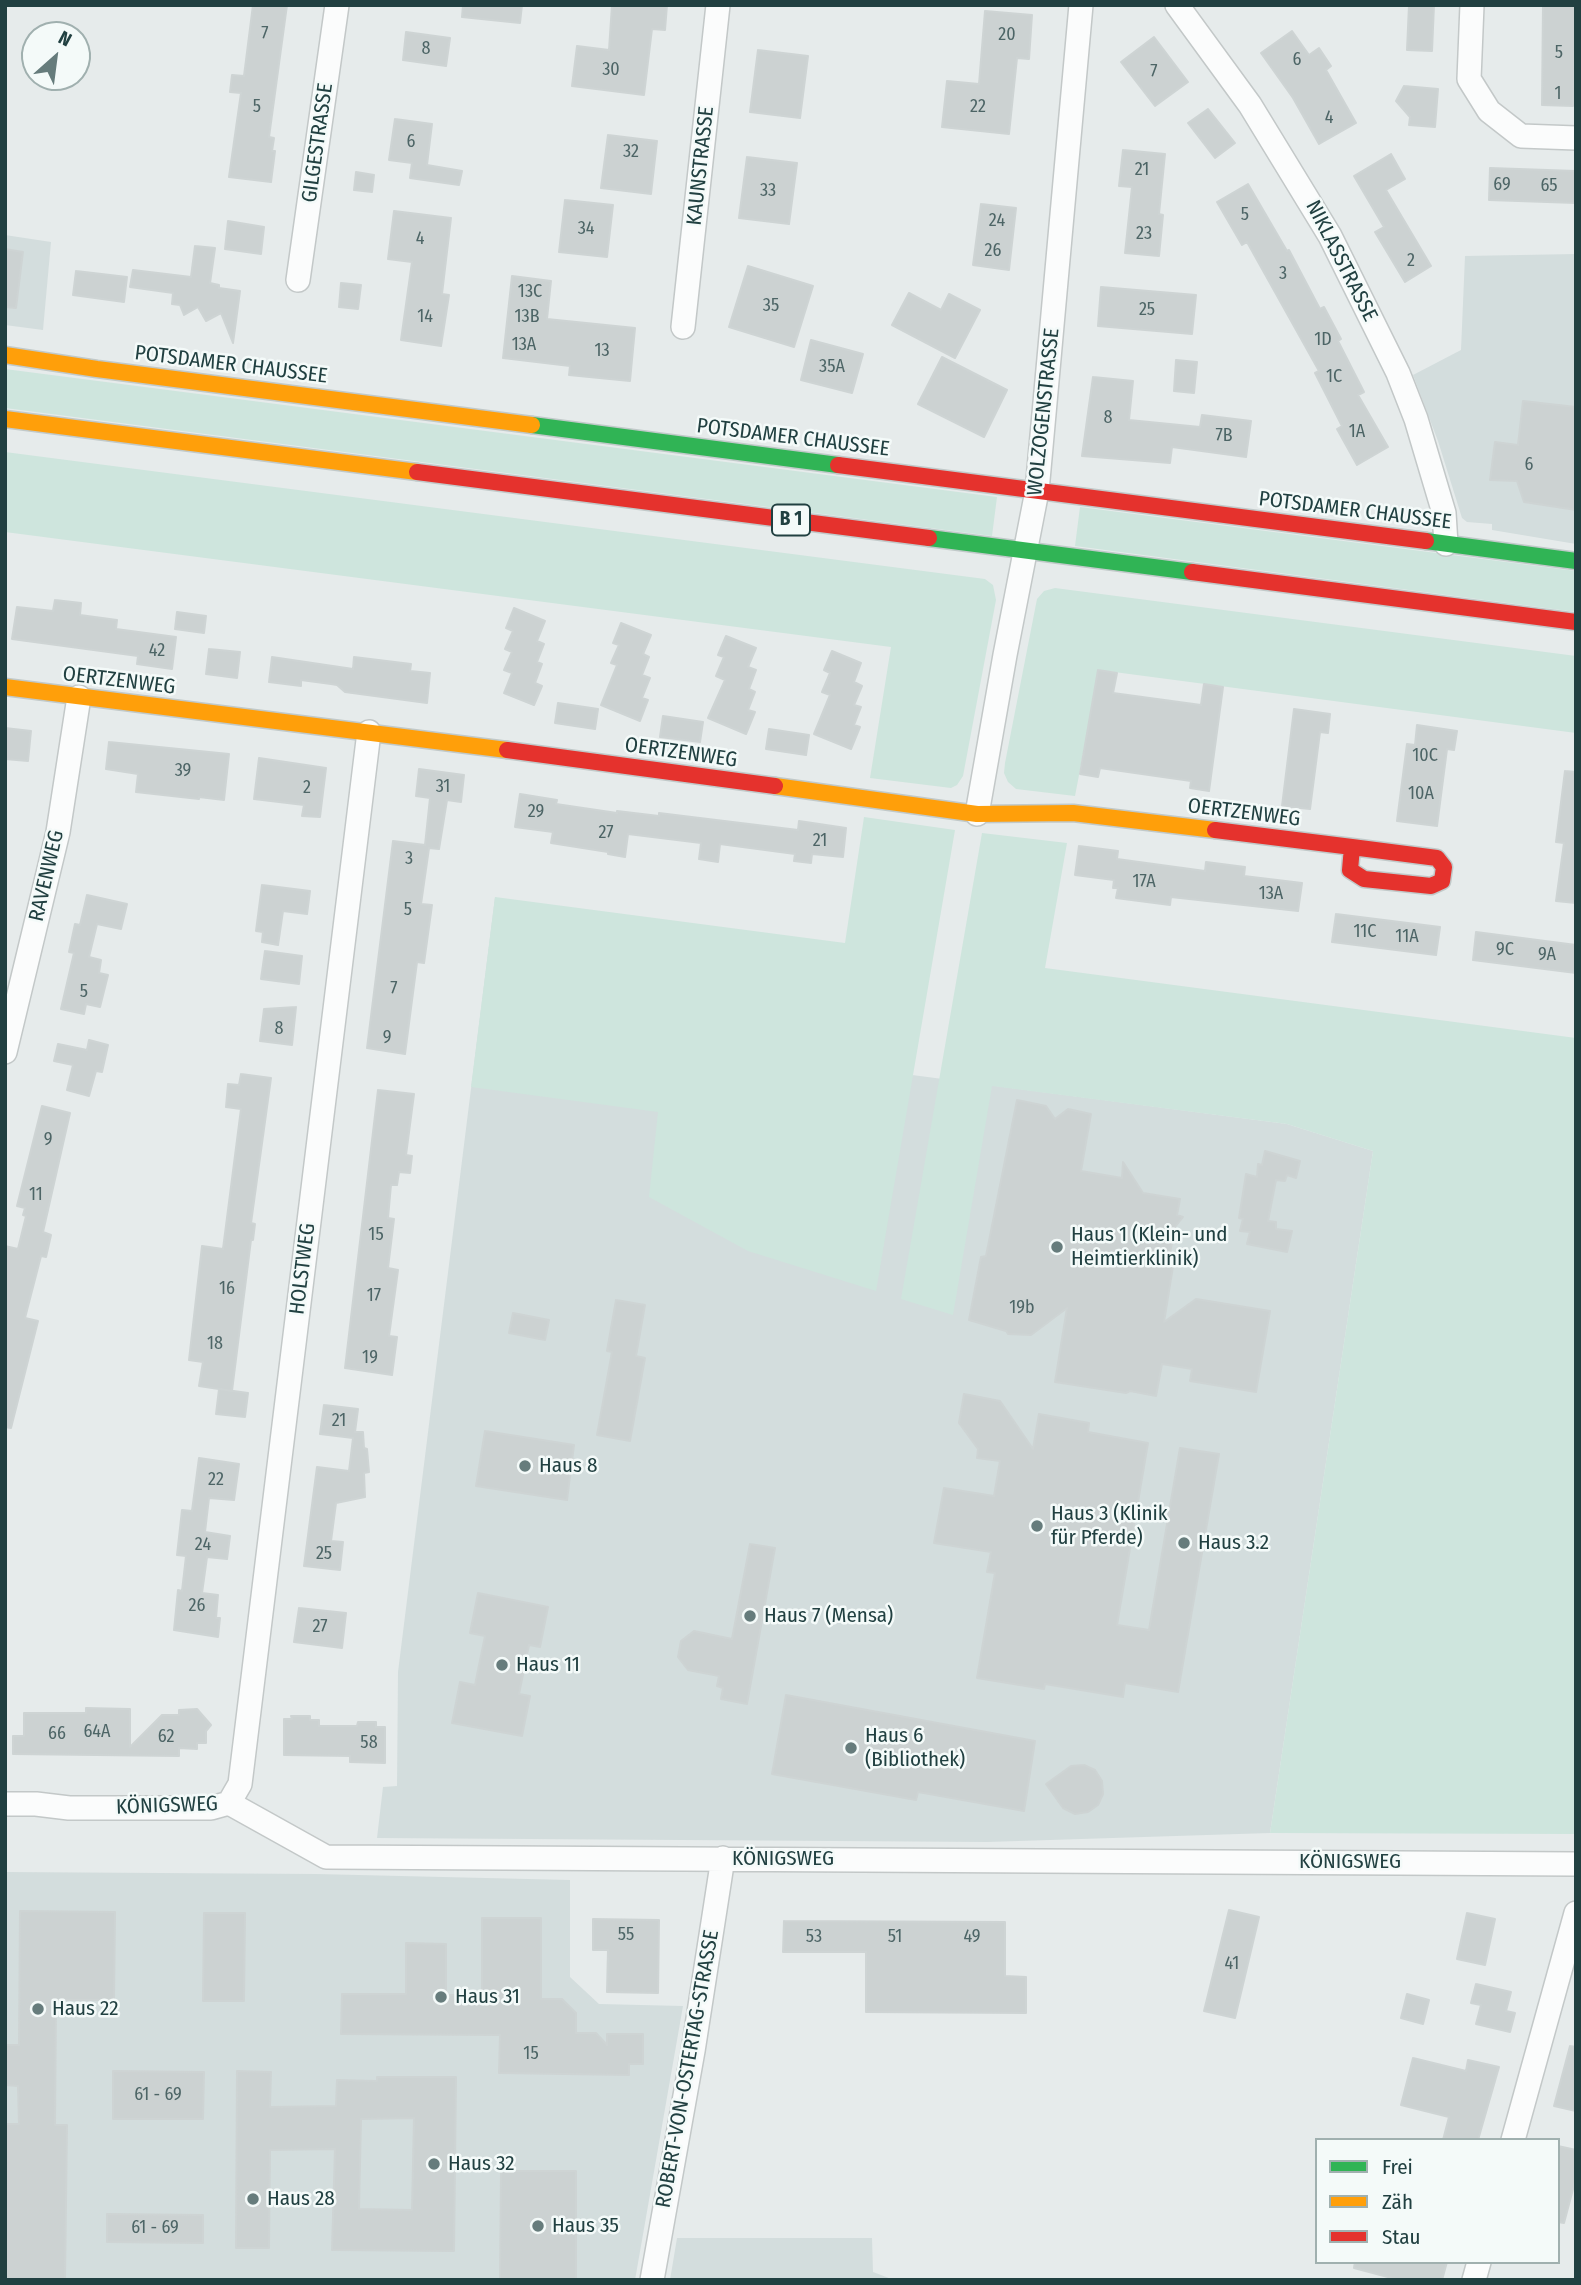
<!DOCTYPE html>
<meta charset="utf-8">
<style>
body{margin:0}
#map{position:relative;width:1581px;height:2285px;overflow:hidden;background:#e6ebeb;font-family:"Fira Sans Condensed",sans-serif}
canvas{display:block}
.frame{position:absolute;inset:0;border:7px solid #214041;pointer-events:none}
.legend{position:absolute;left:1315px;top:2138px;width:245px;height:126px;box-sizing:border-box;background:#f4faf9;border:2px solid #a0b0af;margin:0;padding:9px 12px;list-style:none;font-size:21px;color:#214041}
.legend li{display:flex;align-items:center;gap:14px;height:35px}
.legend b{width:35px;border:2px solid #a0b0af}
.north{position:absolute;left:21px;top:21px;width:70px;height:70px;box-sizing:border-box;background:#f4faf9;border:2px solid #a0b0af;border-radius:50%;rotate:28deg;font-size:19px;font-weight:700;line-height:28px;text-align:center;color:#214041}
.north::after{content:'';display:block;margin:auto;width:24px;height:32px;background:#667c7c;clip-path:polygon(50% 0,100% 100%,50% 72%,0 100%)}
</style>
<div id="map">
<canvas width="1581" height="2285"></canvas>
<div class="frame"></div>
<ul class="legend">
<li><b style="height:9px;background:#30b455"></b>Frei</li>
<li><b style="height:9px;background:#ff9f0a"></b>Zäh</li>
<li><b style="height:9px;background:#e5322d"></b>Stau</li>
</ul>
<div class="north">N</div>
</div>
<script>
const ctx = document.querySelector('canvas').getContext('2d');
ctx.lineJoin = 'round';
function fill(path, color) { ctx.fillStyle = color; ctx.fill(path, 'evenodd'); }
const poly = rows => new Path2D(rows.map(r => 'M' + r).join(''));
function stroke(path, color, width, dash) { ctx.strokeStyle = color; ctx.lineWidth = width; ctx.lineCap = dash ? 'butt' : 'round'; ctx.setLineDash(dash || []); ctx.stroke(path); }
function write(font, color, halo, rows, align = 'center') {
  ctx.font = font + ' "Fira Sans Condensed",sans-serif'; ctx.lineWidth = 5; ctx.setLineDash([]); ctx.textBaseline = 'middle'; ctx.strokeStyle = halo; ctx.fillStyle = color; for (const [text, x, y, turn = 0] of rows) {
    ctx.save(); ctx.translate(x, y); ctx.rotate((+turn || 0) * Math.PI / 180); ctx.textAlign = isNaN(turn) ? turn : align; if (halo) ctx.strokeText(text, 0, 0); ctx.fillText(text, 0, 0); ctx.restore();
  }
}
fill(poly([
 [5,235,51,242,43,330,5,325],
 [1576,254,1576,544,1492,530,1492,524,1467,522,1462,518,1438,441,1413,375,1461,350,1465,256],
 [495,897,828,1064,1287,1124,1373,1151,1270,1833,987,1842,377,1838,383,1787,397,1786,398,1672],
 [5,1872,316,1874,570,1880,570,1977,599,2004,683,2006,635,2280,5,2280],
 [677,2238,872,2238,873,2272,894,2280,670,2280]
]), '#d3dddd');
fill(poly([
 [5,369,997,497,992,536,5,408],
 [5,452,985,579,993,585,996,600,963,776,957,785,951,788,870,778,891,647,5,532],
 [1080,507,1576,571,1576,612,1075,546],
 [1055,588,1576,656,1576,733,1099,670,1075,796,1016,789,1008,782,1004,773,1005,763,1037,599,1044,591],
 [864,817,955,830,876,1291,748,1251,649,1197,658,1112,471,1087,495,897,845,943],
 [982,833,1067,843,1045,968,1576,1038,1576,1834,1270,1833,1373,1151,1287,1124,992,1086,953,1315,901,1299]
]), '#cee5dd');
const building = poly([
 [253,5,287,5,269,137,274,138,272,151,275,151,271,182,229,177,241,93,230,92,232,75,244,76,253,5],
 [463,5,522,5,520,23,462,17,463,5],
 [612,5,667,5,665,30,652,29,644,95,572,86,577,46,609,50,612,5],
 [1409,5,1434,5,1432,51,1407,50,1409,5],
 [1543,5,1576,5,1573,106,1542,105,1543,5],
 [985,11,1032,15,1029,59,1017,58,1009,134,942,127,947,81,979,84,985,11],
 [1292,31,1309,55,1319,48,1331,66,1326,70,1356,123,1319,144,1293,98,1261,53,1292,31],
 [406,32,450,38,446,66,403,60,406,32],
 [1154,37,1188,82,1155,106,1121,62,1154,37],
 [758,50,808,56,800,118,750,112,758,50],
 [1404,86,1438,89,1435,127,1409,125,1410,117,1396,101,1404,86],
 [1208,109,1235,143,1215,158,1188,123,1208,109],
 [395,119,432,124,427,165,462,171,459,185,410,178,412,163,389,160,395,119],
 [608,135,657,141,651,194,601,188,608,135],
 [1123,150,1165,154,1159,214,1163,215,1159,256,1125,253,1132,187,1119,186,1123,150],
 [1391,154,1405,179,1386,190,1431,266,1405,282,1375,232,1384,227,1354,176,1391,154],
 [747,157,797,163,789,224,739,218,747,157],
 [1490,168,1576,171,1576,203,1489,200,1490,168],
 [356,172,374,175,372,192,354,190,356,172],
 [1248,184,1287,251,1289,250,1320,309,1324,307,1341,339,1338,341,1364,392,1358,395,1388,447,1357,465,1337,429,1342,426,1315,373,1319,371,1247,242,1242,245,1217,202,1248,184],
 [565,200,613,205,607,257,559,252,565,200],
 [981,204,1016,208,1009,270,973,265,981,204],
 [394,211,451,218,442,294,449,295,441,346,401,340,412,262,388,259,394,211],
 [228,221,264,227,261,254,225,249,228,221],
 [195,246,215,248,210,283,219,285,219,288,240,291,233,343,221,313,206,321,198,307,184,315,180,305,172,304,173,293,130,287,133,270,191,277,195,246],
 [5,249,23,252,16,308,5,307,5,249],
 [748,266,813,286,794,347,729,327,748,266],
 [76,271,127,277,124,302,73,295,76,271],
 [512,276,551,281,547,319,635,328,630,381,569,375,570,366,503,358,512,276],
 [341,283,361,285,358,309,339,307,341,283],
 [1101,287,1196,295,1192,334,1098,326,1101,287],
 [909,293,941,310,949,294,980,310,955,358,892,325,909,293],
 [811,340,863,354,852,393,801,380,811,340],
 [942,357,1007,390,984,437,918,404,942,357],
 [1176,360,1197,362,1194,393,1174,391,1176,360],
 [1093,377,1133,381,1129,420,1200,427,1202,415,1251,421,1246,457,1172,447,1170,463,1082,456,1093,377],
 [1523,401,1576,407,1576,510,1524,502,1517,481,1490,480,1495,442,1518,445,1523,401],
 [55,600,81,603,80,615,117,620,116,629,176,637,172,669,137,664,138,656,12,639,17,607,53,611,55,600],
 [514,608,545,621,537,641,544,644,537,662,542,664,535,683,542,686,534,705,504,693,512,673,504,670,512,652,505,649,513,631,506,628,514,608],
 [177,612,206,616,204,633,175,629,177,612],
 [621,623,651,635,643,654,649,657,642,675,650,678,642,698,648,700,640,721,601,705,617,665,611,663,619,645,613,643,621,623],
 [726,636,756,648,748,667,756,670,749,689,755,692,748,710,755,712,746,734,708,718,725,680,716,676,724,657,718,655,726,636],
 [209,649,240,652,237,678,206,674,209,649],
 [832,651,861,663,854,682,862,686,854,705,861,707,854,725,860,727,851,749,814,734,830,695,822,692,830,673,824,670,832,651],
 [272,657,353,669,354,657,411,664,410,671,430,673,427,703,345,692,337,685,331,684,301,680,301,686,269,682,272,657],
 [1098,670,1117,673,1113,693,1201,705,1204,684,1223,687,1209,791,1190,788,1191,781,1100,768,1098,777,1080,774,1098,670],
 [558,703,598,709,595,729,555,723,558,703],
 [1294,709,1330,714,1328,733,1320,732,1310,809,1282,806,1294,709],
 [663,716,703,722,700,742,660,737,663,716],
 [1417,725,1457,731,1454,750,1447,749,1437,826,1397,821,1407,744,1415,745,1417,725],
 [5,728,31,731,28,761,5,759,5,728],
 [769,729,809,735,806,755,766,749,769,729],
 [109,742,229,754,224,800,199,797,199,799,136,792,138,774,106,769,109,742],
 [259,758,326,768,320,817,302,816,304,805,254,799,259,758],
 [419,769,464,775,461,802,447,800,439,849,429,848,421,904,432,905,424,963,417,962,405,1054,367,1048,393,841,425,845,430,798,416,796,419,769],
 [1565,771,1576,772,1576,903,1556,901,1564,843,1556,842,1565,771],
 [520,794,557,800,556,804,617,813,617,811,659,816,659,813,798,830,799,821,846,828,843,857,812,854,811,863,794,861,795,854,720,844,718,862,699,859,701,843,628,834,625,857,608,854,608,852,551,843,553,832,515,827,520,794],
 [1079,846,1118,851,1117,859,1205,871,1206,862,1245,867,1244,876,1302,883,1298,911,1171,897,1170,905,1116,898,1118,888,1113,888,1114,880,1075,875,1079,846],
 [262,885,310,891,307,914,283,911,278,945,262,942,263,932,256,931,262,885],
 [87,895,127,904,121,929,97,924,89,957,101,960,99,973,108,975,100,1007,86,1004,84,1014,61,1009,74,953,69,952,75,924,80,925,87,895],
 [1336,914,1440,927,1436,955,1332,942,1336,914],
 [1476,932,1576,945,1576,973,1473,960,1476,932],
 [265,951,302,956,299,984,261,979,265,951],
 [296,1007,292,1045,260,1041,264,1009,296,1007],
 [89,1040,108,1045,102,1072,96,1071,89,1096,67,1090,73,1065,54,1061,58,1044,87,1050,89,1040],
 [241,1074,271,1078,251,1223,255,1224,253,1240,251,1240,232,1391,199,1386,203,1362,189,1360,202,1246,223,1249,241,1109,226,1107,228,1084,239,1085,241,1074],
 [378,1090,414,1094,406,1155,412,1156,410,1173,399,1172,397,1185,391,1185,388,1218,394,1219,388,1268,398,1270,389,1336,397,1337,392,1375,345,1368,378,1090],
 [1017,1100,1046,1106,1055,1119,1068,1109,1091,1114,1081,1171,1122,1178,1123,1162,1143,1193,1180,1199,1177,1215,1183,1217,1175,1227,1170,1253,1174,1260,1164,1322,1196,1299,1270,1311,1256,1392,1190,1381,1192,1369,1162,1364,1156,1396,1130,1391,1126,1393,1055,1382,1067,1308,1031,1335,1008,1334,1006,1331,969,1320,981,1257,986,1256,1017,1100],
 [42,1106,70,1113,43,1232,51,1235,46,1257,41,1256,25,1318,38,1321,11,1428,5,1427,5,1246,18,1249,26,1216,23,1215,25,1208,17,1206,42,1106],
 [1265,1151,1300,1161,1296,1178,1287,1175,1285,1181,1276,1180,1268,1221,1276,1222,1276,1229,1292,1231,1287,1252,1247,1244,1250,1232,1240,1231,1243,1219,1239,1218,1246,1174,1257,1177,1258,1164,1262,1165,1265,1151],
 [616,1300,645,1305,636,1356,645,1358,630,1441,597,1435,612,1352,607,1351,616,1300],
 [513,1313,549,1320,545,1340,509,1333,513,1313],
 [219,1389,248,1393,245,1417,216,1414,219,1389],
 [964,1394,1000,1401,1033,1449,1039,1414,1089,1423,1088,1432,1148,1443,1117,1625,1149,1630,1180,1448,1219,1454,1178,1692,1125,1683,1123,1697,1045,1684,1044,1689,977,1678,995,1573,987,1572,991,1552,934,1543,944,1488,994,1496,1000,1461,977,1458,978,1449,959,1423,964,1394],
 [324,1405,358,1409,355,1432,363,1432,364,1448,367,1449,369,1472,364,1473,365,1497,336,1503,331,1541,343,1542,340,1570,304,1566,317,1467,349,1471,353,1438,320,1434,324,1405],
 [485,1431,574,1445,567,1500,476,1486,485,1431],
 [199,1458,239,1464,234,1500,209,1498,205,1532,230,1536,227,1559,207,1557,202,1593,218,1595,216,1618,220,1618,218,1637,174,1630,178,1590,182,1591,186,1556,177,1555,182,1510,192,1511,199,1458],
 [750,1544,775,1548,747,1704,721,1699,723,1688,717,1686,719,1676,688,1670,678,1657,681,1641,694,1631,732,1639,750,1544],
 [478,1593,548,1607,540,1647,529,1645,519,1694,530,1696,522,1736,452,1723,460,1682,475,1685,485,1636,470,1633,478,1593],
 [299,1608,346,1613,342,1648,294,1642,299,1608],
 [786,1695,1035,1741,1024,1811,918,1792,916,1800,772,1774,786,1695],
 [86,1708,130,1709,130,1747,162,1715,179,1715,179,1710,197,1709,211,1725,206,1731,206,1743,197,1743,197,1749,179,1748,179,1756,13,1754,13,1736,24,1736,24,1713,86,1713,86,1708],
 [291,1716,310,1716,310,1720,319,1720,319,1726,357,1726,358,1722,376,1722,376,1727,385,1727,385,1763,350,1762,350,1756,284,1755,284,1719,292,1719,291,1716],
 [1084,1765,1095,1770,1102,1781,1103,1794,1098,1805,1088,1812,1075,1814,1063,1808,1046,1784,1071,1766,1084,1765],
 [1229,1910,1259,1917,1235,2018,1204,2011,1229,1910],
 [20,1911,115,1912,114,2000,56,2000,55,2125,67,2125,65,2280,5,2280,5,2124,19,2124,18,2086,5,2085,5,2045,19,2045,20,1911],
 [204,1913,245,1913,244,2001,203,2001,204,1913],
 [1467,1913,1495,1919,1485,1965,1457,1959,1467,1913],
 [482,1918,541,1918,541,1999,562,1999,576,2013,576,2033,596,2033,607,2045,607,2034,643,2034,643,2064,629,2064,629,2075,499,2073,500,2035,341,2034,342,1994,406,1994,406,1943,446,1944,446,1995,482,1995,482,1918],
 [593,1919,659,1920,658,1993,607,1992,608,1950,593,1950,593,1919],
 [784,1921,1005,1922,1005,1976,1026,1977,1026,2013,866,2012,866,1952,783,1952,784,1921],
 [1476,1984,1511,1992,1506,2011,1515,2013,1510,2032,1476,2024,1481,2005,1471,2003,1476,1984],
 [1407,1994,1429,2000,1423,2024,1401,2018,1407,1994],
 [1570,2046,1576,2047,1576,2111,1554,2106,1570,2046],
 [1413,2058,1466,2071,1468,2060,1499,2067,1478,2140,1443,2140,1449,2117,1401,2105,1413,2058],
 [113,2071,204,2072,203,2119,113,2119,113,2071],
 [237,2071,271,2072,270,2107,336,2106,337,2080,377,2081,377,2077,456,2077,454,2251,332,2250,335,2149,270,2150,269,2248,236,2248,237,2071],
 [414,2118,412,2210,359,2209,361,2119,414,2118],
 [1558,2146,1576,2150,1576,2178,1564,2223,1558,2222,1558,2146],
 [501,2171,576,2171,576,2280,500,2280,501,2171],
 [107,2214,203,2215,203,2243,107,2242,107,2214],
 [1355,2262,1447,2262,1442,2280,1399,2280,1354,2268,1355,2262]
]);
fill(building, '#ccd2d2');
stroke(building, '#ced4d4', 2);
const street = poly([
 [1177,5,1250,105,1330,236,1398,373,1416,419,1444,513,1446,544],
 [1472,5,1469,79,1489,111,1521,136,1576,138],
 [298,280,337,5],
 [683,327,718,5],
 [977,814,1005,655,1037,491,1081,5],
 [5,1052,58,832,79,697],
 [229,1803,240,1784,369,732],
 [5,1804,36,1804,69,1808,211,1808,229,1803,326,1857,1576,1864],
 [1513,2140,1576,1913],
 [652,2280,693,2051,723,1858],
 [1474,2280,1479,2262]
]);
const fast = poly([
 [532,425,838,465],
 [929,538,1192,572],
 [1426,541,1576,561]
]);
const slow = poly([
 [5,355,97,369,532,425],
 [5,419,417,472],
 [5,687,507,750],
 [775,786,977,814,1073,813,1215,830]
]);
const jam = poly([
 [838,465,1426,541],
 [417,472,929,538],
 [1192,572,1576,622],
 [507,750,775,786],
 [1215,830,1352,847,1437,858,1444,867,1442,881,1431,886,1364,879,1350,870,1352,847]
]);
stroke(street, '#c3c8c8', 26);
stroke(fast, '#c1c9c9', 19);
stroke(slow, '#c1c9c9', 19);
stroke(jam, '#c1c9c9', 19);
stroke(street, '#fbfcfc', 23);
stroke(fast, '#30b455', 16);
stroke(slow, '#ff9f0a', 16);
stroke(jam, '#e5322d', 16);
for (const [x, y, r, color] of [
 [1057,1247,7,"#667c7c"],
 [525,1466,7,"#667c7c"],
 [1037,1526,7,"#667c7c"],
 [1184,1543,7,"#667c7c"],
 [750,1616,7,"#667c7c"],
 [502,1665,7,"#667c7c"],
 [851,1748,7,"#667c7c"],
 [441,1997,7,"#667c7c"],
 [38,2009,7,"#667c7c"],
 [434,2164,7,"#667c7c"],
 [253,2199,7,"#667c7c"],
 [538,2226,7,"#667c7c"]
]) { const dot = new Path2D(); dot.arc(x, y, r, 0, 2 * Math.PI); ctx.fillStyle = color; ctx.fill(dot); stroke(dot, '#f4faf9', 2.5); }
write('18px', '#4d6566', null, [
 ["7",265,34],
 ["20",1007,35],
 ["8",426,49],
 ["5",1559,53],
 ["6",1297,60],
 ["30",611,70],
 ["7",1154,72],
 ["1",1558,94],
 ["5",257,107],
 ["22",978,107],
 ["4",1329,118],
 ["6",411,142],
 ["32",631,152],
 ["21",1142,170],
 ["69",1502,185],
 ["65",1549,186],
 ["33",768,191],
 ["5",1245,215],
 ["24",997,221],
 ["34",586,229],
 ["23",1144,234],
 ["4",420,239],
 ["26",993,251],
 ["2",1411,261],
 ["3",1283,274],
 ["13C",530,292],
 ["35",771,306],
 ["25",1147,310],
 ["14",425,317],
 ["13B",527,317],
 ["1D",1323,340],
 ["13A",524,345],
 ["13",602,351],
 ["35A",832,367],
 ["1C",1334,377],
 ["8",1108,418],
 ["1A",1357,432],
 ["7B",1224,436],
 ["6",1529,465],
 ["42",157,651],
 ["10C",1425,756],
 ["39",183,771],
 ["31",443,787],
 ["2",307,788],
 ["10A",1421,794],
 ["29",536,812],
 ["27",606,833],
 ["21",820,841],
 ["3",409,859],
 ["17A",1144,882],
 ["13A",1271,894],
 ["5",408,910],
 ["11C",1365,932],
 ["11A",1407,937],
 ["9C",1505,950],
 ["9A",1547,955],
 ["7",394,989],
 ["5",84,992],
 ["8",279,1029],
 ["9",387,1038],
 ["9",48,1140],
 ["11",36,1195],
 ["15",376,1235],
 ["16",227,1289],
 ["17",374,1296],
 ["19b",1022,1308],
 ["18",215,1344],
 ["19",370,1358],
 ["21",339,1421],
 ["22",216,1480],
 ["24",203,1545],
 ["25",324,1554],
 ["26",197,1606],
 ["27",320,1627],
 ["64A",97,1732],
 ["66",57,1734],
 ["62",166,1737],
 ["58",369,1743],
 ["55",626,1935],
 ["53",814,1937],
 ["51",895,1937],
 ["49",972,1937],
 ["41",1232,1964],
 ["15",531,2054],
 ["61 - 69",158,2095],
 ["61 - 69",155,2228]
]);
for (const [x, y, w] of [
 [791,520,38]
]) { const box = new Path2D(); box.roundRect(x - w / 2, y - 15.5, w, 31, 5); ctx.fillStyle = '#f4faf9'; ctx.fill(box); stroke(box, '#214041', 2); }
write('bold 19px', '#214041', null, [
 ["B 1",791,520]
]);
write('21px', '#214041', '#f4faf9', [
 ["GILGESTRASSE",318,143,-82],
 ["KAUNSTRASSE",701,166,-84],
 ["NIKLASSTRASSE",1341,261,63],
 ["POTSDAMER CHAUSSEE",231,365,7],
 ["WOLZOGENSTRASSE",1044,412,-84],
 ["POTSDAMER CHAUSSEE",793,438,7],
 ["POTSDAMER CHAUSSEE",1355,511,7],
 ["OERTZENWEG",119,681,7],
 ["OERTZENWEG",681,753,8],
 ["OERTZENWEG",1244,813,7],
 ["RAVENWEG",47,876,-77],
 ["HOLSTWEG",303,1269,-83],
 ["KÖNIGSWEG",167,1806,-2],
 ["KÖNIGSWEG",783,1859],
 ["KÖNIGSWEG",1350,1862],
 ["ROBERT-VON-OSTERTAG-STRASSE",688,2069,-80]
]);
write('21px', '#214041', '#f4faf9', [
 ["Haus 1 (Klein- und",1071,1235],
 ["Heimtierklinik)",1071,1259],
 ["Haus 8",539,1466],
 ["Haus 3 (Klinik",1051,1514],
 ["für Pferde)",1051,1538],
 ["Haus 3.2",1198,1543],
 ["Haus 7 (Mensa)",764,1616],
 ["Haus 11",516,1665],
 ["Haus 6",865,1736],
 ["(Bibliothek)",865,1760],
 ["Haus 31",455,1997],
 ["Haus 22",52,2009],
 ["Haus 32",448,2164],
 ["Haus 28",267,2199],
 ["Haus 35",552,2226]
], 'left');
</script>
